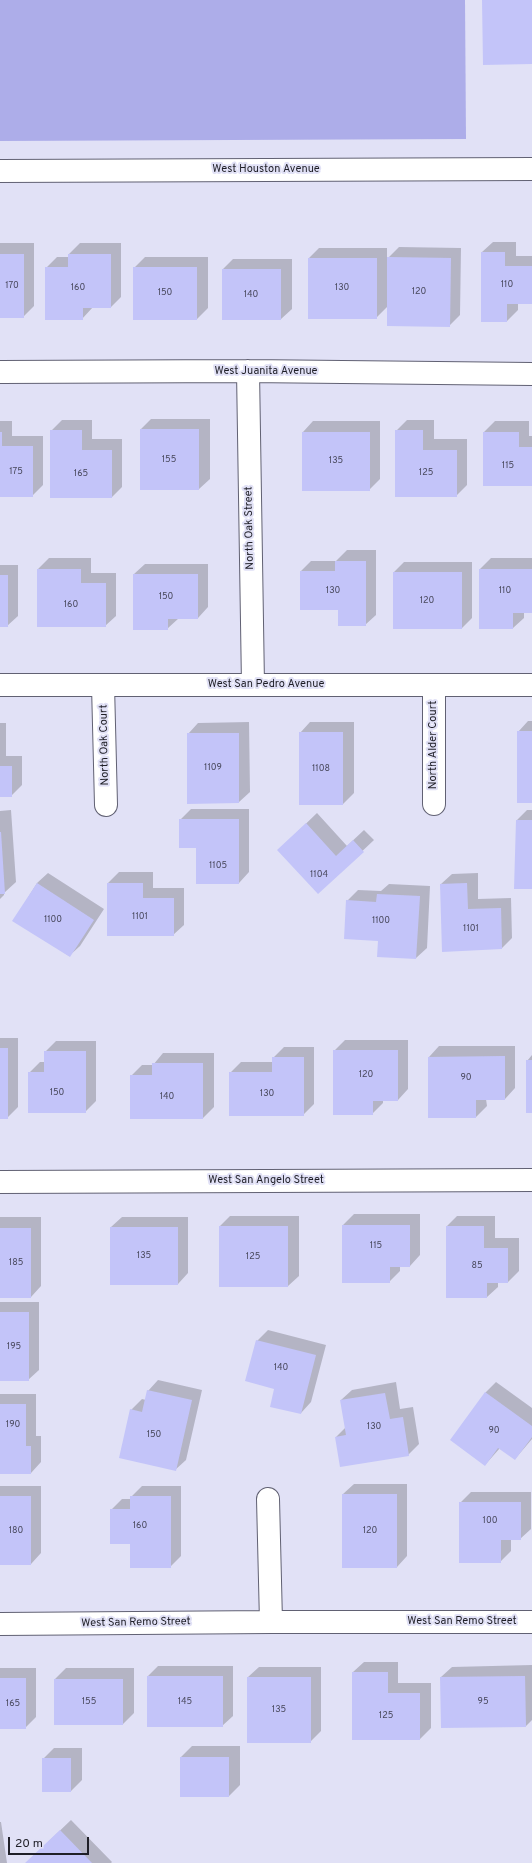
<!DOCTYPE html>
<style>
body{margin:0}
#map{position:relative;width:532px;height:1863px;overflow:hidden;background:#e1e1f6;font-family:Overpass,sans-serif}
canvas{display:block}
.scale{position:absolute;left:8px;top:1837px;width:81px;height:18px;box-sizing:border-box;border:2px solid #1f1f27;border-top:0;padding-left:5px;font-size:12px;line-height:14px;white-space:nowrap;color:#1f1f27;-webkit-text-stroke:3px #e1e1f6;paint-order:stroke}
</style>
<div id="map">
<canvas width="532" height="1863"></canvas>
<div class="scale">20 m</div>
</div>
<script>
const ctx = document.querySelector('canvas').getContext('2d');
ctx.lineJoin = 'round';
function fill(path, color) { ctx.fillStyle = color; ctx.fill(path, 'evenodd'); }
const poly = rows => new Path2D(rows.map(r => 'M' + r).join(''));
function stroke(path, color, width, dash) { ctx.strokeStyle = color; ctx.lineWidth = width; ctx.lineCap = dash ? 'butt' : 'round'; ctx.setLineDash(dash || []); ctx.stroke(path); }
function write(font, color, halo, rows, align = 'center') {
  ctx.font = font + ' Overpass,sans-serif'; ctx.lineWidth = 4; ctx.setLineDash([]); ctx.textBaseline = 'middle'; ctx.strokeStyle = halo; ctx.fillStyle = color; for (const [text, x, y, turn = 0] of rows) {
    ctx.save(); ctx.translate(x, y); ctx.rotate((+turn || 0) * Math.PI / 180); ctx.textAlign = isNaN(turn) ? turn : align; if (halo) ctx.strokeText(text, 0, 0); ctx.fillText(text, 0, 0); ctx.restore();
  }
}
fill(poly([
 [0,0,465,0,466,139,0,141]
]), '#adade9');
fill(poly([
 [493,242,516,242,516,256,532,256,532,303,518,303,518,310,507,321,482,252],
 [0,243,34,243,34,306,23,317,0,317],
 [80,243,121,243,121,297,111,307,93,307,82,319,46,268,57,257,69,257,69,254],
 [399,247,461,248,460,315,449,326,388,306,376,318,309,258,319,248,387,248,387,259],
 [145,257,208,257,208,308,197,319,134,268],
 [233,259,292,259,292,309,281,319,223,269],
 [151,419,210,419,210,479,199,489,140,430],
 [62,420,92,420,92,439,122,439,122,487,112,497,51,431],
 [407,420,434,420,434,439,467,439,467,485,456,496,396,431],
 [0,421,12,421,12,436,43,436,43,485,32,496,0,496],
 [313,421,380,421,380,479,369,490,303,432],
 [495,421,529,421,529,436,532,436,532,485,484,432],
 [347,550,376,550,376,615,365,625,339,609,301,571,311,561,336,561],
 [49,558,91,558,91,573,116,573,116,616,105,626,38,569],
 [491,558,532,558,532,612,524,612,524,618,513,628,480,569],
 [404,562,472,562,472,618,462,628,394,572],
 [145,564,208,564,208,607,198,618,179,618,167,629,134,574],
 [0,565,18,565,18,616,7,626,0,626],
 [528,721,532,721,532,802,518,732],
 [249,722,250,792,239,802,188,734,198,723],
 [310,722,354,722,354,793,343,804,300,733],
 [0,723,6,723,6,756,22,756,22,785,11,796,0,796],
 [191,809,249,809,249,872,239,883,180,820],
 [11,810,16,882,4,893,4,895,0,899,0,811],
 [527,810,532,810,532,888,517,820],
 [317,813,347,846,364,830,374,840,318,893,289,840],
 [119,872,153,872,153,888,184,888,184,925,173,935,108,883],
 [48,873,104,909,80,946,69,956,14,920,37,883],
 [478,873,478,899,511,898,512,938,502,948,441,884,452,874],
 [389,884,430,886,427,948,416,958,379,940,347,901,358,890,381,891],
 [0,1038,18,1038,18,1107,7,1118,0,1118],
 [345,1040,408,1040,408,1089,398,1100,383,1100,383,1103,372,1114,334,1051],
 [56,1041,96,1041,96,1101,85,1112,29,1073,40,1062,45,1062,45,1052],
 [439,1046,515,1046,515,1088,505,1099,486,1099,487,1106,476,1117,429,1117,429,1057],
 [284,1047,314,1047,314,1104,303,1115,230,1073,241,1062,273,1062,273,1058],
 [163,1053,214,1053,214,1107,203,1118,131,1076,142,1065,153,1065],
 [532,1055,532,1112,527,1061],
 [354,1214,420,1214,420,1255,410,1266,400,1266,400,1271,389,1282,343,1225],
 [230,1216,299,1216,299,1276,288,1286,220,1286,220,1226],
 [457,1216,495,1216,495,1238,519,1238,519,1271,508,1282,498,1282,498,1287,487,1297,447,1226],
 [0,1217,41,1217,41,1286,31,1297,0,1297],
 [122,1217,188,1217,188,1273,178,1284,111,1227],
 [0,1302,39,1302,39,1370,28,1380,0,1380],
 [268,1330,326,1345,311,1402,301,1413,257,1341],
 [158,1380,202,1390,186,1460,175,1470,131,1410,142,1399,146,1400,148,1391],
 [396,1382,400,1409,413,1407,419,1444,408,1455,336,1437,346,1427,341,1400,352,1390],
 [496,1382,532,1408,532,1439,515,1459,500,1448,485,1465,485,1393],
 [0,1394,36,1394,36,1436,41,1436,41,1462,31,1473,0,1473],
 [354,1484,407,1484,407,1556,397,1567,343,1494],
 [0,1486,41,1486,41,1553,31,1564,0,1564],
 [142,1486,181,1486,181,1556,170,1567,131,1543,111,1510,122,1499,131,1499,131,1497],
 [471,1492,531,1492,531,1529,520,1539,511,1539,511,1551,500,1562,460,1503],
 [364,1662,398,1662,398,1683,431,1683,431,1728,420,1739,353,1672],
 [532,1665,532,1720,526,1726,441,1677,452,1667],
 [158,1666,233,1666,233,1716,222,1726,148,1676],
 [259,1667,321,1667,321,1731,310,1742,248,1677],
 [0,1668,36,1668,36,1717,25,1728,0,1728],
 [66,1668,134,1668,134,1713,123,1724,55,1679],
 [192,1746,240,1746,240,1785,229,1796,181,1796,181,1757],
 [54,1748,82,1748,82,1780,71,1791,43,1791,43,1759],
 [71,1820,112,1862,111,1863,26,1863],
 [0,1822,1,1822,7,1863,0,1863]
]), '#0003');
fill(poly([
 [482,0,532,0,532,64,483,65],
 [481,252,505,252,505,266,532,266,532,304,507,304,507,322,481,322],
 [0,254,24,254,24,318,0,318],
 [68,254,111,254,111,308,83,308,83,320,45,320,45,267,68,267],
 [387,257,451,258,450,327,387,326],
 [308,258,377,258,377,319,308,319],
 [133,267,197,267,197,320,133,320],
 [222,269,281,269,281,320,222,320],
 [140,429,199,429,199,490,140,490],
 [50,430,82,430,82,450,112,450,112,498,50,498],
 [395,430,423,430,423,450,457,450,457,497,395,497],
 [0,432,2,432,2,446,33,446,33,497,0,497],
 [302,432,370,432,370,491,302,491],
 [483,432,519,432,519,447,532,447,532,486,483,486],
 [335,561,366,561,366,626,338,626,338,610,300,610,300,571,335,571],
 [37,569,81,569,81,583,106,583,106,627,37,627],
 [479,569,532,569,532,613,513,613,513,629,479,629],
 [393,572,462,572,462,629,393,629],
 [133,574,198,574,198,619,168,619,168,630,133,630],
 [0,575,8,575,8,627,0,627],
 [517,731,532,731,532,803,517,803],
 [299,732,343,732,343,805,299,805],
 [187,733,239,733,239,803,187,804],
 [0,766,12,766,12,797,0,797],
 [179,819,239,819,239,884,196,884,196,848,179,848],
 [516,820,532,820,532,889,514,889],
 [306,823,336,856,353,840,364,852,318,894,277,850],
 [0,832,1,832,5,894,0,894],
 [37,883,94,920,70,957,12,921],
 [107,883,143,883,143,898,174,898,174,936,107,936],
 [467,883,468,909,501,908,502,949,442,952,440,884],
 [377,894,420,896,416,959,377,957,378,941,344,939,346,900,376,902],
 [0,1048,8,1048,8,1119,0,1119],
 [333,1050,398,1050,398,1101,373,1101,373,1115,333,1115],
 [44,1051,86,1051,86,1113,28,1113,28,1072,44,1072],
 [505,1056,505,1100,476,1100,476,1118,428,1118,428,1057],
 [272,1057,304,1057,304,1116,229,1116,229,1072,272,1072],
 [526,1060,532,1060,532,1113,526,1113],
 [152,1063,203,1063,203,1119,130,1119,130,1075,152,1075],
 [342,1225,410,1225,410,1267,390,1267,390,1283,342,1283],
 [219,1226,288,1226,288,1287,219,1287],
 [446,1226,484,1226,484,1248,508,1248,508,1283,487,1283,487,1298,446,1298],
 [110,1227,178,1227,178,1285,110,1285],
 [0,1228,31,1228,31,1298,0,1298],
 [0,1312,29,1312,29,1381,0,1381],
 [256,1340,316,1355,301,1414,270,1407,274,1389,245,1381],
 [147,1390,192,1400,176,1471,119,1458,130,1409,142,1412],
 [485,1392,532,1426,532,1437,515,1460,498,1448,485,1466,450,1440],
 [385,1393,390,1419,403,1417,409,1456,340,1467,335,1437,346,1435,340,1400],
 [0,1404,26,1404,26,1446,31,1446,31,1474,0,1474],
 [342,1494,397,1494,397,1568,342,1568],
 [0,1496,31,1496,31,1565,0,1565],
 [130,1496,171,1496,171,1568,130,1568,130,1544,110,1544,110,1509,130,1509],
 [459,1502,521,1502,521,1540,501,1540,501,1563,459,1563],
 [352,1672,388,1672,388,1693,420,1693,420,1740,352,1740],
 [147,1676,223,1676,223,1727,147,1727],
 [525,1676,526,1727,441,1728,440,1677],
 [247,1677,311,1677,311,1743,247,1743],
 [0,1678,26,1678,26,1729,0,1729],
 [54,1679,123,1679,123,1725,54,1725],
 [180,1757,229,1757,229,1797,180,1797],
 [42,1758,71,1758,71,1792,42,1792],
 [60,1830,92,1863,25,1863]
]), '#c3c4f9');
const minor = poly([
 [0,171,532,169],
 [248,371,253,685],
 [0,372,248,371,532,374],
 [0,685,532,685],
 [103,685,106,805],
 [434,804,434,685],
 [0,1182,532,1180],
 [268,1499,271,1622],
 [0,1624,271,1622,532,1622]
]);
stroke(minor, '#616173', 24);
stroke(minor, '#fff', 22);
write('9px', '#48485c', null, [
 ["110",507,285],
 ["170",12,286],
 ["160",78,288],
 ["130",342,288],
 ["120",419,292],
 ["150",165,293],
 ["140",251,295],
 ["155",169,460],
 ["135",336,461],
 ["115",508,466],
 ["175",16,472],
 ["125",426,473],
 ["165",81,474],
 ["130",333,591],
 ["110",505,591],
 ["150",166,597],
 ["120",427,601],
 ["160",71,605],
 ["1109",213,768],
 ["1108",321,769],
 ["1105",218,866],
 ["1104",319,875],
 ["1101",140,917],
 ["1100",53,920],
 ["1100",381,921],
 ["1101",471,929],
 ["120",366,1075],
 ["90",466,1078],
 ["150",57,1093],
 ["130",267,1094],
 ["140",167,1097],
 ["115",376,1246],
 ["135",144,1256],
 ["125",253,1257],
 ["185",16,1263],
 ["85",477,1266],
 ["195",14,1347],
 ["140",281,1368],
 ["190",13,1425],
 ["130",374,1427],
 ["90",494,1431],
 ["150",154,1435],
 ["100",490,1521],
 ["160",140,1526],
 ["180",16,1531],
 ["120",370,1531],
 ["155",89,1702],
 ["145",185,1702],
 ["95",483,1702],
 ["165",13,1704],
 ["135",279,1710],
 ["125",386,1716]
]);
write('11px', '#1f1f27', '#e1e1f6', [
 ["West Houston Avenue",266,170],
 ["West Juanita Avenue",266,372],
 ["North Oak Street",250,528,-91],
 ["West San Pedro Avenue",266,685],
 ["North Oak Court",105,745,-91],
 ["North Alder Court",434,745,-90],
 ["West San Angelo Street",266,1181],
 ["West San Remo Street",462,1622],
 ["West San Remo Street",136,1623,-1]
]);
</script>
